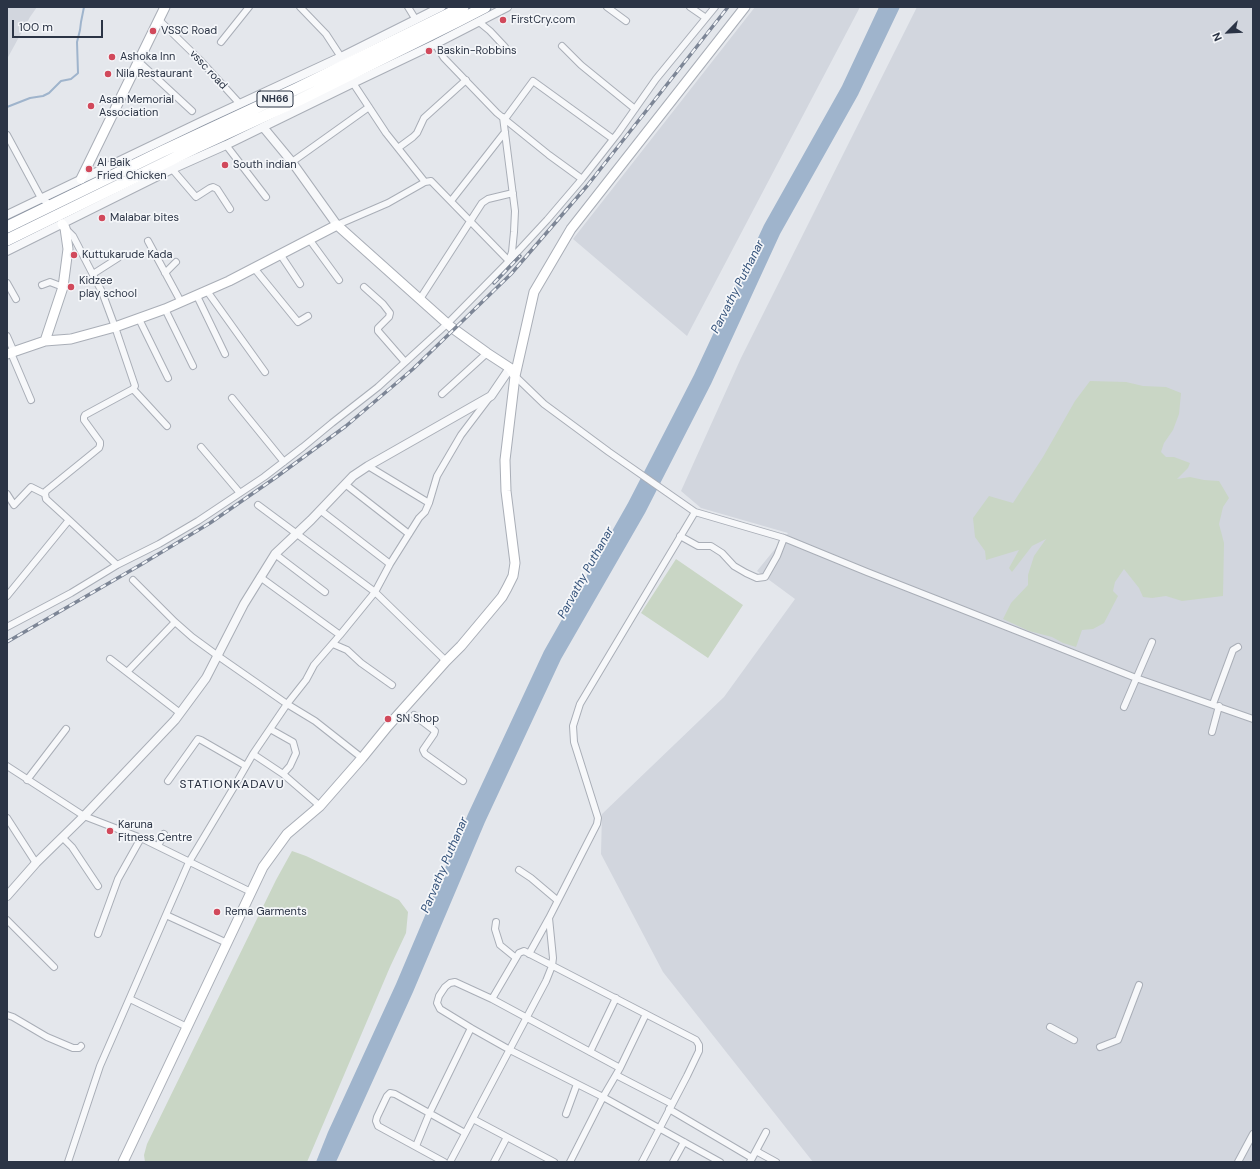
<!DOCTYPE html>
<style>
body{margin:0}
#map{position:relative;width:1260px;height:1169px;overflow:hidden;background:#e4e7ec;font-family:"DM Sans",sans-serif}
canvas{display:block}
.frame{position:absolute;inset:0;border:8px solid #2b3445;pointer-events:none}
.north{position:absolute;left:1208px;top:12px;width:40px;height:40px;-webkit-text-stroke:3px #f4f6f9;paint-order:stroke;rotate:246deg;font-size:11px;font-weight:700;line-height:16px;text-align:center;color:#2b3445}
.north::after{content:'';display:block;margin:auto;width:14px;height:18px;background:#2b3445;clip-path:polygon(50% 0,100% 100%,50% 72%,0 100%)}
.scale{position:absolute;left:12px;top:20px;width:91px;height:18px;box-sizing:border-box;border:2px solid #2b3445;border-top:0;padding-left:5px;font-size:12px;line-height:14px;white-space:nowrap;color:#2b3445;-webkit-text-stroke:3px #f4f6f9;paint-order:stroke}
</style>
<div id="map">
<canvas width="1260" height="1169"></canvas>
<div class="frame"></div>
<div class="north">N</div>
<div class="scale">100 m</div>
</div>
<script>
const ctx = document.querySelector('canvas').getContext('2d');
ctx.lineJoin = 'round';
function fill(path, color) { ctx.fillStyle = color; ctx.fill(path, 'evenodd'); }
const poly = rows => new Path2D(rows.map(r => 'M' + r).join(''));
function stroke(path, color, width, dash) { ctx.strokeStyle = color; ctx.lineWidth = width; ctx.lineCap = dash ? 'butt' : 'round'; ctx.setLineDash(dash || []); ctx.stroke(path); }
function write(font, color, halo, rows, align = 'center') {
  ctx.font = font + ' "DM Sans",sans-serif'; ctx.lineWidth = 3.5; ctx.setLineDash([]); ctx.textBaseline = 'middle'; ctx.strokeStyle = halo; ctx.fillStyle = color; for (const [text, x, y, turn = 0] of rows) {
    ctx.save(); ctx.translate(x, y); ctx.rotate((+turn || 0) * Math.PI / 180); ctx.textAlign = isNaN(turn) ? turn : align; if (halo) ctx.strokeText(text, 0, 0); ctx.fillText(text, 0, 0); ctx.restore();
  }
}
fill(poly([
 [7,7,37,7,30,17,7,59],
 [755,7,860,7,687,336,573,239],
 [917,7,1253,7,1253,1162,813,1162,663,972,601,854,602,814,724,697,795,599,757,571,788,533,701,508,681,491,741,358]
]), '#d2d6de');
fill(poly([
 [1090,381,1126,382,1143,386,1166,387,1181,393,1179,414,1173,430,1164,443,1161,452,1166,457,1174,457,1190,463,1188,468,1177,479,1190,477,1204,480,1219,481,1229,498,1223,507,1219,524,1224,543,1223,596,1182,601,1166,596,1152,598,1143,597,1139,588,1124,569,1115,582,1113,591,1118,596,1104,623,1093,629,1082,630,1076,647,1063,643,1052,637,1029,631,1003,619,1011,603,1028,585,1028,575,1034,556,1046,539,1032,546,1012,572,1009,568,1019,550,986,560,985,551,975,537,973,518,989,496,1013,503,1043,457,1075,401],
 [676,559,743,605,708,658,641,613],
 [292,851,306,856,399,900,408,912,406,933,390,967,307,1162,145,1162,144,1155,147,1144,276,880]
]), '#c9d6c5');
fill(poly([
 [879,7,900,7,858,95,780,234,711,384,645,513,561,659,485,822,413,992,336,1162,316,1162,328,1132,396,984,468,814,544,651,628,503,694,375,764,225,842,86]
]), '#9fb4cc');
stroke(poly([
 [7,107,30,98,43,96,49,93,61,81,71,79,77,74,78,73,77,42,80,30,81,22,84,7]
]), '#9fb4cc', 2);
const minor = poly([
 [300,7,326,34,341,57],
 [408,7,416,20],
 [607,7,626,21],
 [690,7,706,18],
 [158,19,200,60,240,104],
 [479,22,490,31,505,47],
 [221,42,249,7],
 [435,44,444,58,497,113,549,155,582,179],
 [562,46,581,65,635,109],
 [138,61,192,111],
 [353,83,386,133,425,182],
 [505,119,533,81,613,139],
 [7,135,41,198,53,207],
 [226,145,266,197],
 [398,148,413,137,417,133,424,118,466,80],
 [292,162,369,107],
 [172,169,196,197,210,188,213,187,217,189,230,209],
 [451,201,505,132],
 [337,225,388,203,425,182,431,181,509,261,512,252,514,232,515,211,503,117],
 [309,239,339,280],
 [148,241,181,302],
 [280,254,300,284],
 [254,268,298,322,308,316],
 [165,273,176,262],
 [93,274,118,258],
 [7,283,16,299],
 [42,285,50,282,63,287],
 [364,287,383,304,390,313,389,317,378,328,378,331,405,362],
 [207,291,265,372],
 [197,296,225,354],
 [420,299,482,203,488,199,513,193],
 [165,309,193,366],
 [139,319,168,378],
 [7,336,14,352],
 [11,353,31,400],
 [515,376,544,404,609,452,695,512,784,538,867,572,1030,636,1136,678,1253,719],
 [133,389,167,426],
 [442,394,487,353],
 [232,398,284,462],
 [201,447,240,493],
 [368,466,429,503],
 [345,484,409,534],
 [7,494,14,505,31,487,45,494],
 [258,505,375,592,446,661],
 [320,510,390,564],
 [69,520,117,565],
 [680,536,698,546,711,546,722,553,734,566,746,573,757,578,765,577,777,556,784,538],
 [275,554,325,592],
 [260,577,340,635],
 [7,596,69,520,46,499,45,494,46,491,99,448,100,445,100,442,84,420,84,417,85,415,133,389,135,386,115,327,102,292,73,236,65,228],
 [7,627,71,593,117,565,159,544,198,521,264,477,303,447,332,423,378,387,448,323,509,261,547,220,582,179,618,133,656,79,715,7],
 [333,644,347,650,361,663,392,685],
 [110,659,180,713],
 [127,672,175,622],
 [1213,704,1233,650,1238,647],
 [1124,707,1152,642],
 [414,715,435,731,434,734,423,750,425,754,463,781],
 [270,729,293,742,296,753,290,766,283,774],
 [1212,732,1219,706],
 [253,754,283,774,320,806],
 [362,758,315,721,287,704,306,680,314,665,340,635,375,592,390,564,419,518,425,512,429,503,437,476,461,435,489,398],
 [7,766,84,816,141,838,251,892],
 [27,780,66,729],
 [168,781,198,739,201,740,246,766],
 [7,818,36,863],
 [62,837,72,847,98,886],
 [158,846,164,834],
 [519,870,531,878,557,900],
 [166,915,227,943],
 [7,920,54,967],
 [496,922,495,929,500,945,516,958],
 [98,934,118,879,141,838],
 [529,954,549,918],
 [130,999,187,1027],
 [492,999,519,953,524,951,696,1040,699,1045,699,1051,687,1076,642,1162],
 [7,1015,13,1017,47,1037,73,1048,79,1048,81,1046],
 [1050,1027,1074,1040],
 [1100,1047,1118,1040,1139,985],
 [590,1052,616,998],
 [620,1068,492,999,455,982,450,983,445,987,439,996,437,1003,440,1009,471,1028,510,1050,603,1097,720,1162],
 [616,1075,672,1104],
 [669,1109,752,1158],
 [566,1114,577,1084],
 [473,1119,554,1162],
 [416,1146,430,1112,471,1028],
 [756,1151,776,1162],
 [68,1162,100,1066,189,862,234,787,253,754,287,704,218,656,192,637,175,622,133,580],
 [444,1162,378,1126,376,1121,377,1117,387,1096,390,1093,395,1094,465,1133],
 [450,1162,546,981,552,966,553,958,549,918,597,824,598,818,574,742,573,726,580,704,695,512],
 [494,1162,507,1137],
 [570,1162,603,1097,620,1068,646,1014],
 [673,1162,684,1142],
 [750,1162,766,1132],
 [1238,1162,1253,1134]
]);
const tertiary = poly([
 [263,127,292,162,337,225],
 [7,215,205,120,341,57,441,7],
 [7,251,172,169,226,145,353,83,435,44,507,7],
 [7,896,36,863,84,816,175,720,206,678,244,604,275,554,311,520,353,476,368,466,491,396,510,368]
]);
const secondary = poly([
 [81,179,165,7],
 [45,341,63,287,68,249,65,228,62,224],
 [7,354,45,341,71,339,115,327,165,309,229,281,337,225,451,327,487,353,510,368,515,376],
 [123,1162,263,867,287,834,320,806,362,758,388,726,446,661,461,646,502,597,507,588,513,576,515,563,506,491,505,460,515,376,534,292,571,229,745,7]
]);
const trunk = poly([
 [7,227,161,152,296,89,463,7],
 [7,240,195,148,299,100,458,21,485,7]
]);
stroke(minor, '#a9aeb7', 8);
stroke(tertiary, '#a9aeb7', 10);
stroke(secondary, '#a9aeb7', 11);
stroke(trunk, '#8b94a3', 13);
stroke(minor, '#f7f8fa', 6);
stroke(tertiary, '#f7f8fa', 8);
stroke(secondary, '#fff', 9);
stroke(trunk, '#fff', 11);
const rail = poly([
 [494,283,520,256],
 [7,642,142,564,210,523,275,478,346,426,413,369,511,274,587,186,728,7]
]);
stroke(rail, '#7d8696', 3.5);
stroke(rail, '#f4f6f9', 2, [6]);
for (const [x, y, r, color] of [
 [503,20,4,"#d1495b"],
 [153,31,4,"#d1495b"],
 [429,51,4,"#d1495b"],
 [112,57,4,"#d1495b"],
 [108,74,4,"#d1495b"],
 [91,106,4,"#d1495b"],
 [225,165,4,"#d1495b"],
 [89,169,4,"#d1495b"],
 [102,218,4,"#d1495b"],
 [74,255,4,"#d1495b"],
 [71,287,4,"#d1495b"],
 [388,719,4,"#d1495b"],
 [110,831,4,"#d1495b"],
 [217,912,4,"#d1495b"]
]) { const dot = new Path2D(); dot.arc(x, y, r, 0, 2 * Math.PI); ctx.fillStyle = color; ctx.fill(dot); stroke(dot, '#f4f6f9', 1.5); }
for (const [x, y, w] of [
 [275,99,36]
]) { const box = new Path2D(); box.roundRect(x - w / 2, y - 8, w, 16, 3); ctx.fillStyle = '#f4f6f9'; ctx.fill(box); stroke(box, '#2b3445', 1); }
write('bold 10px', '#2b3445', null, [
 ["NH66",275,99]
]);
write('11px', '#2b3445', '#f4f6f9', [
 ["FirstCry.com",511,20],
 ["VSSC Road",161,31],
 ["Baskin-Robbins",437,51],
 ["Ashoka Inn",120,57],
 ["Nila Restaurant",116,74],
 ["Asan Memorial",99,100],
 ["Association",99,113],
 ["Al Baik",97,163],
 ["Fried Chicken",97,176],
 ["South indian",233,165],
 ["Malabar bites",110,218],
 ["Kuttukarude Kada",82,255],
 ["Kidzee",79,281],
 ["play school",79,294],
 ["SN Shop",396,719],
 ["Karuna",118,825],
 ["Fitness Centre",118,838],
 ["Rema Garments",225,912]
], 'left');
write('11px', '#2b3445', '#f4f6f9', [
 ["vssc road",208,70,47]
]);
write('italic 12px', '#34527a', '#f4f6f9', [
 ["Parvathy Puthanar",738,287,-63],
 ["Parvathy Puthanar",586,573,-61],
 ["Parvathy Puthanar",445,865,-67]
]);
ctx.letterSpacing = '1px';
write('12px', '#1d2536', '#f4f6f9', [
 ["STATIONKADAVU",232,785]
]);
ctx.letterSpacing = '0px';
</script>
